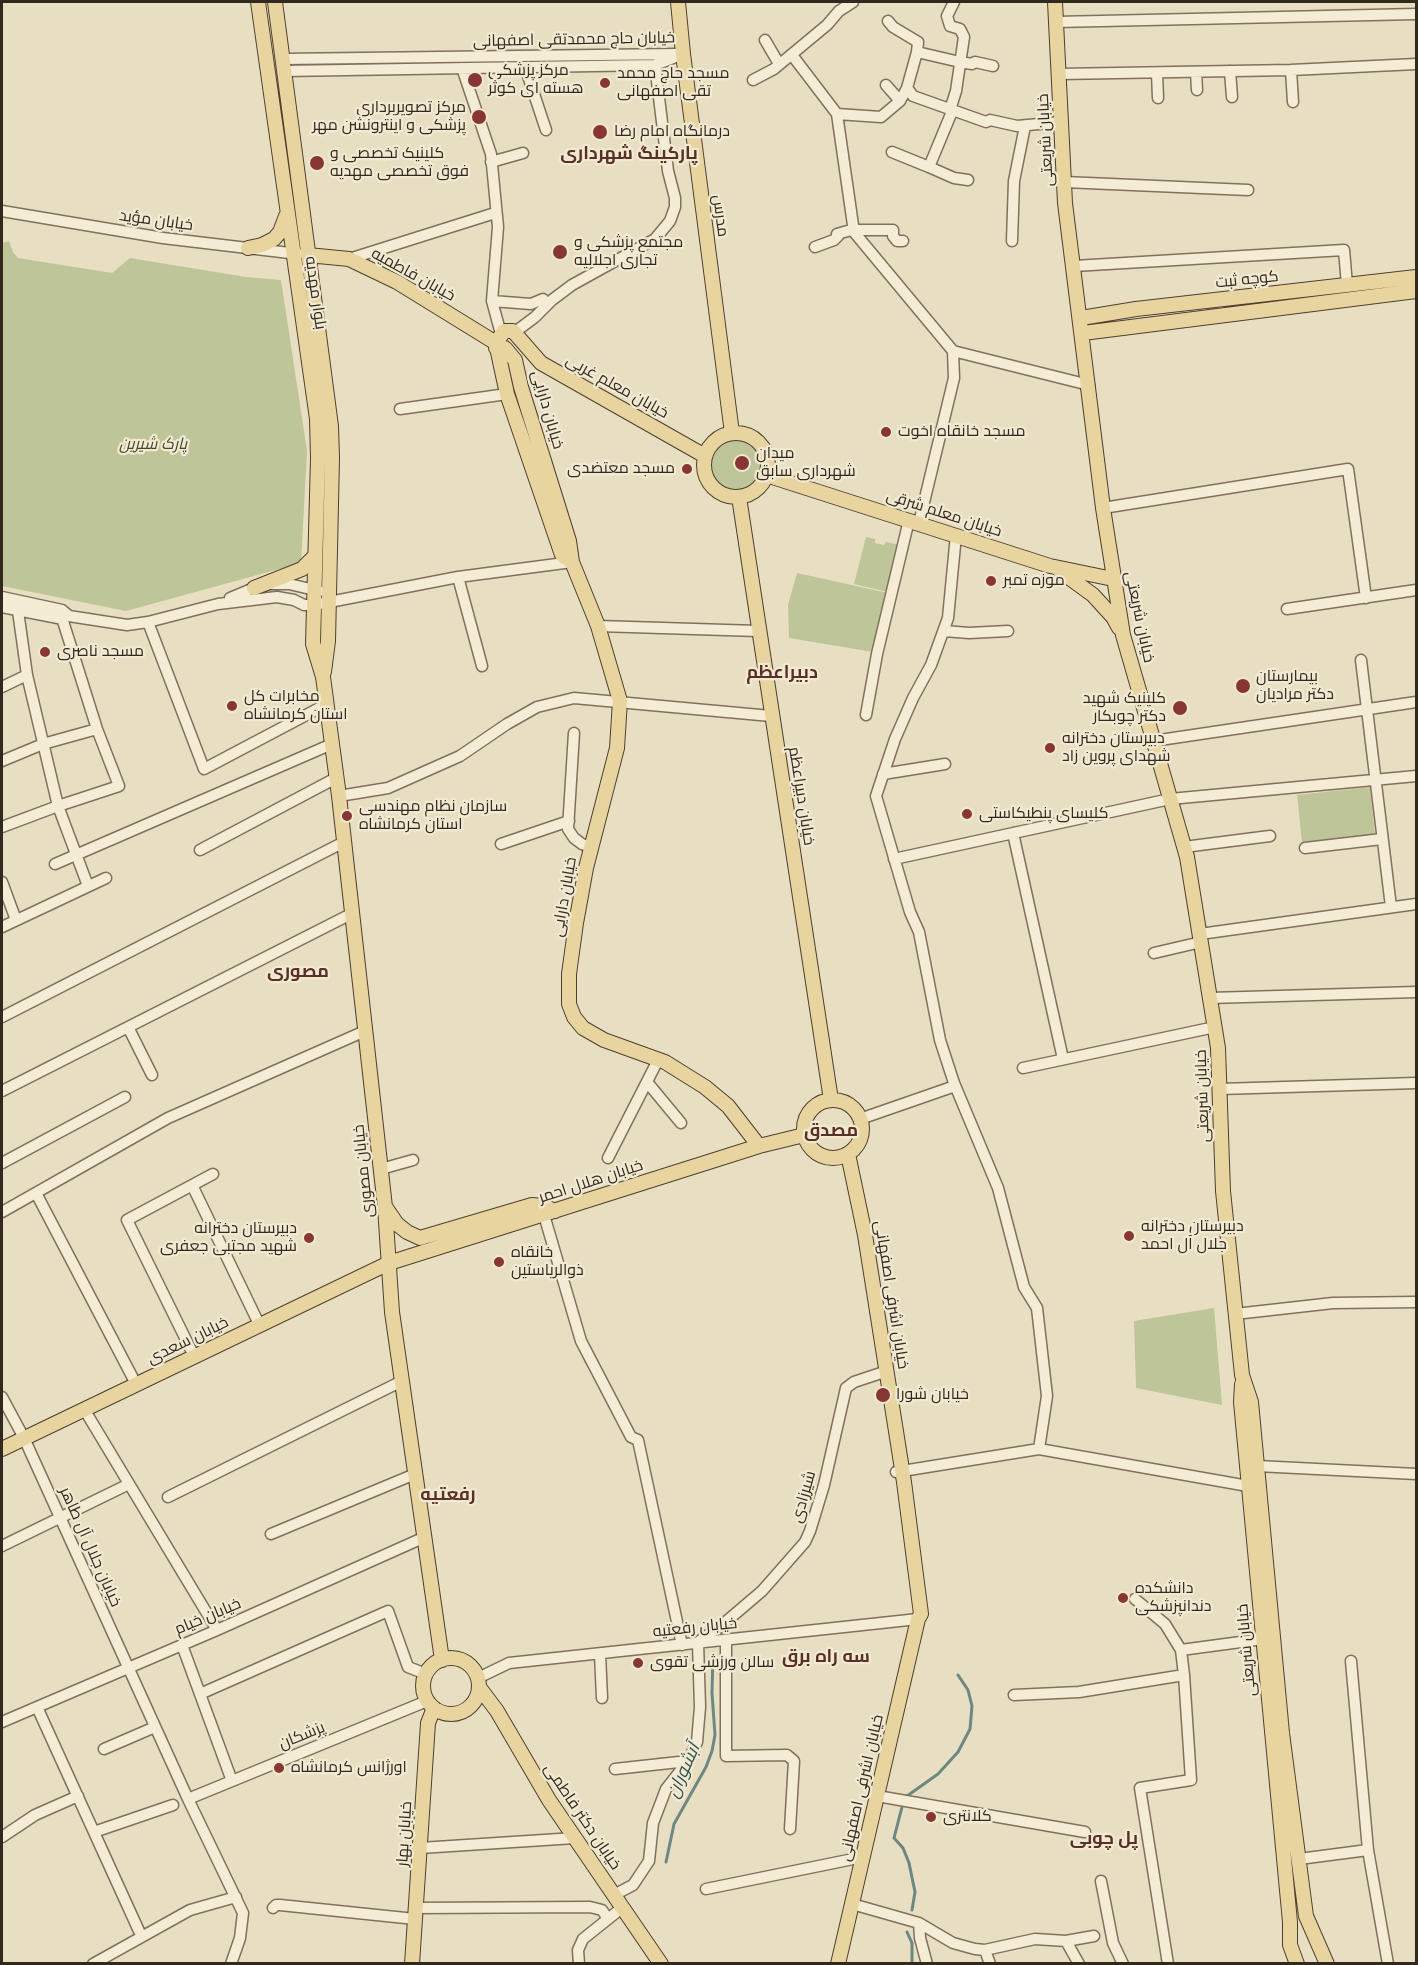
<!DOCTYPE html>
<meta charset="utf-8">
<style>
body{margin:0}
#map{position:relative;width:1418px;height:1965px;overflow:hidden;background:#e8dfc3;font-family:"Times New Roman",serif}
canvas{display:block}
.frame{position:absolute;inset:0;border:3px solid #32291e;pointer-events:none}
</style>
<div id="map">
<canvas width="1418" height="1965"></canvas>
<div class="frame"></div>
</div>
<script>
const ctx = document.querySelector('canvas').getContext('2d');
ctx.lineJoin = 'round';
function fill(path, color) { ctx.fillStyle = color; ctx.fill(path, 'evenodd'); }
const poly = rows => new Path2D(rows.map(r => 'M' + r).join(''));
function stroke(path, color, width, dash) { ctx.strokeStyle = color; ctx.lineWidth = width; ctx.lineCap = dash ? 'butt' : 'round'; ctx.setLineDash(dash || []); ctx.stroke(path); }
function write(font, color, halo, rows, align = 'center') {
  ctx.font = font + ' "Times New Roman",Cairo,serif'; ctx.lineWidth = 4.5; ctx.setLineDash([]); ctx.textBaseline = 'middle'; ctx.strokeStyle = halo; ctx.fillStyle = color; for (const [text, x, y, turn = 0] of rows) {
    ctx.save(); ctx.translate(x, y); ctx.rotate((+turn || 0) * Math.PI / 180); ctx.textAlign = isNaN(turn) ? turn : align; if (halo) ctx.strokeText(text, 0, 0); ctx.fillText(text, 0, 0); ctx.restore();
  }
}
fill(poly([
 [9,241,13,252,18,258,112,273,130,258,246,277,281,280,307,451,301,563,126,611,2,586,2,243],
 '708 465a28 28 0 1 1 56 0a28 28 0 1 1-56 0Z',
 [866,537,875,539,875,543,884,545,886,542,900,545,888,592,854,584],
 [797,573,888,593,873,652,789,638,788,605],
 [1370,787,1375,835,1302,842,1297,795],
 [1214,1308,1222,1405,1136,1388,1134,1321]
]), '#bec598');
stroke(poly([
 [907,1796,938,1774,958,1752,970,1729,972,1706,968,1690,958,1675],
 [902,1807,894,1838,903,1848,909,1863,915,1892,912,1910],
 [666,1862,674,1824,706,1767,712,1751,715,1735,712,1693,713,1653],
 [907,1932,912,1943,912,1964]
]), '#6d8883', 3);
const minor = poly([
 [954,2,947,16,950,26,960,29,964,37,956,91,950,110,951,114,929,167,954,178,968,180],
 [888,21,893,27,918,42,917,52],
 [1056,22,1416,14],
 [765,40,779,64],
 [792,55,837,114,854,232],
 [283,59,676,54],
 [525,67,546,130],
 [462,68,491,154,498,227,492,301,501,334],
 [1291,70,1293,102],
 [284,71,655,65,683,54],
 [1230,71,1232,97],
 [1196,72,1197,90],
 [1157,73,1158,98],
 [1059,74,1291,70,1416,64],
 [753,80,774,69,827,25,839,11,853,2],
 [886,85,900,101],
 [907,88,913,96,986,122,990,120,1017,126,1061,122],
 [837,114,881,117,900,101,907,88,917,52,960,62,972,64,975,62,993,66],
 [892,152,929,167],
 [491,162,523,153],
 [1064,182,1248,190],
 [2,211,163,238,298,254],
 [854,232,953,351,954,378,919,523],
 [1012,241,1014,181,1025,126],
 [815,247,834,240,838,236,837,234,851,230,893,230,893,236,897,241,903,241],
 [349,259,495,213],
 [1074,266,1344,250,1347,285],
 [492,301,531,304,543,299],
 [515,332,535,317,552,300,572,285,655,239,670,221,675,207,675,198,668,171,655,65],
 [953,351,1089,385],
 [400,409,507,394],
 [1103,508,1348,469,1366,598],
 [956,535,948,618,931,665,913,698,895,739,876,796,910,912,919,932,940,1040,954,1083,998,1188,1024,1287,1037,1308,1047,1396,1039,1449],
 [458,577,482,666],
 [2,597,62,610,69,616,127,625,148,622,218,604,277,597,294,600,304,605,314,605,458,577,572,562],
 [230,598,254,588,270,584,289,584,319,591],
 [2,607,58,618,66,617],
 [1287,609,1416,590],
 [18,611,27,675,58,806,88,886],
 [148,622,204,769,327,704],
 [598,626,758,631],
 [944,631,969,633,1008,631],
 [1361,660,1391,907],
 [2,687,27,675],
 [866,715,877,654,909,520],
 [574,733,568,829,574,838,582,844,591,847],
 [1153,741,1416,702],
 [2,761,43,744,97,729],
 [883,774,945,764],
 [339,796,388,788,460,756,507,724,537,707,574,698,771,716],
 [2,827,58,806,119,786,97,729,62,618,62,610],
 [1013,833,1063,1059],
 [501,844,569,821],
 [1184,847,1270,836],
 [1305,848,1382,839],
 [200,850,336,778],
 [894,859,1170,799,1416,776],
 [55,864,332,744],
 [2,882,16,920],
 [2,927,106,878],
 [1200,934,1416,904],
 [1154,953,1201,942],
 [1210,998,1416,992],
 [2,1017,344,842],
 [128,1027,152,1075],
 [1023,1068,1215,1027],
 [647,1082,681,1123],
 [1220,1089,1416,1083],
 [2,1091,351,914],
 [860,1119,955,1086],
 [608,1158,658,1060],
 [2,1163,125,1097],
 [381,1169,413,1160],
 [192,1185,259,1324],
 [36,1193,136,1384],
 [2,1212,168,1118,365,1031],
 [544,1215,581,1341,631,1437,638,1440,682,1645],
 [1235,1314,1333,1303,1416,1302],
 [194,1356,127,1220,213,1174],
 [2,1397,24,1438,188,1799,243,1913,240,1938,231,1964],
 [84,1409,217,1630],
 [1257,1466,1416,1474],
 [896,1472,1039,1449,1248,1486],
 [168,1497,402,1381],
 [271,1534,415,1474],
 [2,1546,129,1484],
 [1135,1599,1165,1624,1181,1650,1184,1675,1191,1780,1140,1788,1168,1964],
 [726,1640,726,1756,787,1755,794,1761,790,1829],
 [698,1642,722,1625,762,1591,805,1542,810,1531,824,1485,846,1388,854,1382,881,1373],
 [182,1645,232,1781],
 [1181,1650,1263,1639],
 [600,1654,602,1698],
 [1351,1661,1368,1850,1388,1964],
 [478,1678,509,1663,918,1619],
 [200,1694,388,1611,408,1667,426,1674],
 [1014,1695,1079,1692,1184,1675],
 [37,1707,139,1931],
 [2,1722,217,1630,425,1537],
 [104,1749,155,1727],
 [615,1769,688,1761,697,1742,700,1707,698,1643],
 [877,1796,1085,1832],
 [188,1799,427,1701],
 [94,1832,173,1805],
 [2,1837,35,1815,78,1796],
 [420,1848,575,1838],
 [1299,1859,1368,1850],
 [1101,1881,1113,1943,1123,1964],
 [706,1889,863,1857],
 [614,1895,633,1885,649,1861,653,1823,666,1789,688,1761],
 [852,1904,919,1923,953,1943,975,1949,985,1950,1035,1939,1066,1941,1094,1936],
 [273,1908,276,1905,280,1905,415,1919],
 [416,1908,590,1907,602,1910,608,1919],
 [919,1923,920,1938,927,1964],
 [1066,1941,1079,1964],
 [985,1950,990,1964],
 [93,1964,190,1910,236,1897],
 [579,1964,578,1950,583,1939,623,1907]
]);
const major = poly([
 [258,2,317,419,318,458,313,644,323,677,339,796,385,1207,392,1312,442,1660],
 [275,2,331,426,332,458,328,641,324,672],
 [678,2,683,54,732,433],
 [1055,2,1065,203,1103,508,1123,635,1187,857,1218,1048,1223,1191,1242,1375,1251,1402,1282,1733,1306,1916,1327,1964],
 [248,248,262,245,274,239,280,232,286,216],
 [308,255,349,259,397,282,496,343],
 [1081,318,1136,309,1416,277],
 [1083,333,1416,291],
 [496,343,504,331,513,331,541,363,705,456],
 [496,343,507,394,562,555,572,562],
 [496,348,505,348,515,360,521,387,569,541,572,562,598,626,620,701,617,748,586,868,576,923,569,974,569,1004,574,1017,583,1028,604,1040,665,1062,705,1087,728,1106,759,1146],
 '704 465a32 32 0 1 1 64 0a32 32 0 1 1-64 0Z',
 [766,475,1050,566,1113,579],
 [739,497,831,1100],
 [1060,571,1093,595,1113,617,1119,628],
 [254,588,302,569,315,556],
 '804 1129a29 29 0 1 1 58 0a29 29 0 1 1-58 0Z',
 [386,1208,397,1224,407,1232,420,1238,532,1205,543,1206,555,1211],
 [1242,1384,1241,1402,1290,1922,1290,1945,1297,1964],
 [2,1449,389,1263,759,1146,804,1135],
 '423 1686a28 28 0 1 1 56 0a28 28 0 1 1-56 0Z',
 [479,1687,497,1711,549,1800,661,1964],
 [412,1964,428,1723,434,1708],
 [838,1964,918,1619,921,1614,904,1482,865,1235,848,1154]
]);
stroke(minor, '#80715c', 13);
stroke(major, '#4e3f30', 16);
stroke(minor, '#f4ecd5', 10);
stroke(major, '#e8d49f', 14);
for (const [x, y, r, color] of [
 [475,80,8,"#883633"],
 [605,83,6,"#883633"],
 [479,117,8,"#883633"],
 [600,132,8,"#883633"],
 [317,163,8,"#883633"],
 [560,252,8,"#883633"],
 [886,432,6,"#883633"],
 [742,463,8,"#883633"],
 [687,469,6,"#883633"],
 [991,581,6,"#883633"],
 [45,652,6,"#883633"],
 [1243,686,8,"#883633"],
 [232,706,6,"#883633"],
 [1180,708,8,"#883633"],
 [1050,748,6,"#883633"],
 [967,814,6,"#883633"],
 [347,816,6,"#883633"],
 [1129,1236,6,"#883633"],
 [309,1238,6,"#883633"],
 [499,1262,6,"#883633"],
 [883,1395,8,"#883633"],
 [1123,1598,6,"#883633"],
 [638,1663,6,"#883633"],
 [279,1768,6,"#883633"],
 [931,1817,6,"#883633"]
]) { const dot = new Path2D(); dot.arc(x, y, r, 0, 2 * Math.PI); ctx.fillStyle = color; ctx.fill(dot); stroke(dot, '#f1e9d2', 2); }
write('16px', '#32291e', '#f1e9d2', [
 ["خیابان حاج محمدتقی اصفهانی",574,40,-1],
 ["خیابان شریعتی",1046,140,-93],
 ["مدرس",720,216,83],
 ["خیابان مؤید",156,221,8],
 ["خیابان فاطمیه",413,275,29],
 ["کوچه ثبت",1247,280,-6],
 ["بلوار مهدیه",315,293,82],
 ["خیابان معلم غربی",617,387,29],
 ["خیابان دارایی",547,410,74],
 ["خیابان معلم شرقی",944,514,18],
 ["خیابان شریعتی",1139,617,78],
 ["خیابان دبیراعظم",801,796,81],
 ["خیابان دارایی",565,897,-80],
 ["خیابان شریعتی",1203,1096,-92],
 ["خیابان مصوری",364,1171,-96],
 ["خیابان هلال احمر",591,1182,-18],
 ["خیابان اشرفی اصفهانی",891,1295,81],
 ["خیابان سعدی",188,1341,-26],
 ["شیرزادی",804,1497,-74],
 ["خیابان جلال آل طاهر",90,1547,66],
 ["خیابان خیام",208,1617,-23],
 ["خیابان رفعتیه",695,1628,-6],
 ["خیابان شریعتی",1247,1650,-95],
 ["پزشکان",302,1736,-22],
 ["خیابان اشرفی اصفهانی",862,1788,-77],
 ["خیابان دکتر فاطمی",582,1817,56],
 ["خیابان بهار",405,1834,-86]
]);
write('16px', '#32291e', '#f1e9d2', [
 ["مرکز پزشکی",488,71],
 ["هسته ای کوثر",488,89],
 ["مسجد حاج محمد",617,74],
 ["تقی اصفهانی",617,92],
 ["مرکز تصویربرداری",466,108,"right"],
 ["پزشکی و اینترونشن مهر",466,126,"right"],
 ["درمانگاه امام رضا",614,132],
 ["کلینیک تخصصی و",330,154],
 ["فوق تخصصی مهدیه",330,172],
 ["مجتمع پزشکی و",574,243],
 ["تجاری اجلالیه",574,261],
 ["مسجد خانقاه اخوت",898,432],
 ["میدان",756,454],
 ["شهرداری سابق",756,472],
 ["مسجد معتضدی",675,469,"right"],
 ["موزه تمبر",1003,581],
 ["مسجد ناصری",57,652],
 ["بیمارستان",1256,677],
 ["دکتر مرادیان",1256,695],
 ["مخابرات کل",244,697],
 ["استان کرمانشاه",244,715],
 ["کلینیک شهید",1166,699,"right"],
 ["دکتر چوبکار",1166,717,"right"],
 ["دبیرستان دخترانه",1062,739],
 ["شهدای پروین زاد",1062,757],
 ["سازمان نظام مهندسی",359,807],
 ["استان کرمانشاه",359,825],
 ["کلیسای پنطیکاستی",979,814],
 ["دبیرستان دخترانه",1141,1227],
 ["جلال آل احمد",1141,1245],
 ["دبیرستان دخترانه",297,1229,"right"],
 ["شهید مجتبی جعفری",297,1247,"right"],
 ["خانقاه",511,1253],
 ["ذوالریاستین",511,1271],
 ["خیابان شورا",896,1395],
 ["دانشکده",1135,1589],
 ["دندانپزشکی",1135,1607],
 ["سالن ورزشی تقوی",650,1663],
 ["اورژانس کرمانشاه",291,1768],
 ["کلانتری",943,1817]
], 'left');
write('italic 16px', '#414c27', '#f1e9d2', [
 ["پارک شیرین",153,445]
]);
write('bold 18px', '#593023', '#f1e9d2', [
 ["پارکینگ شهرداری",629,154],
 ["دبیراعظم",782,673],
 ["مصوری",298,972],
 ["مصدق",831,1131],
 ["رفعتیه",448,1495],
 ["سه راه برق",826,1657],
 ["پل چوبی",1104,1839]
]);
write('italic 18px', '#2f504f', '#f1e9d2', [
 ["آبشوران",684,1771,-66]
]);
</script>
